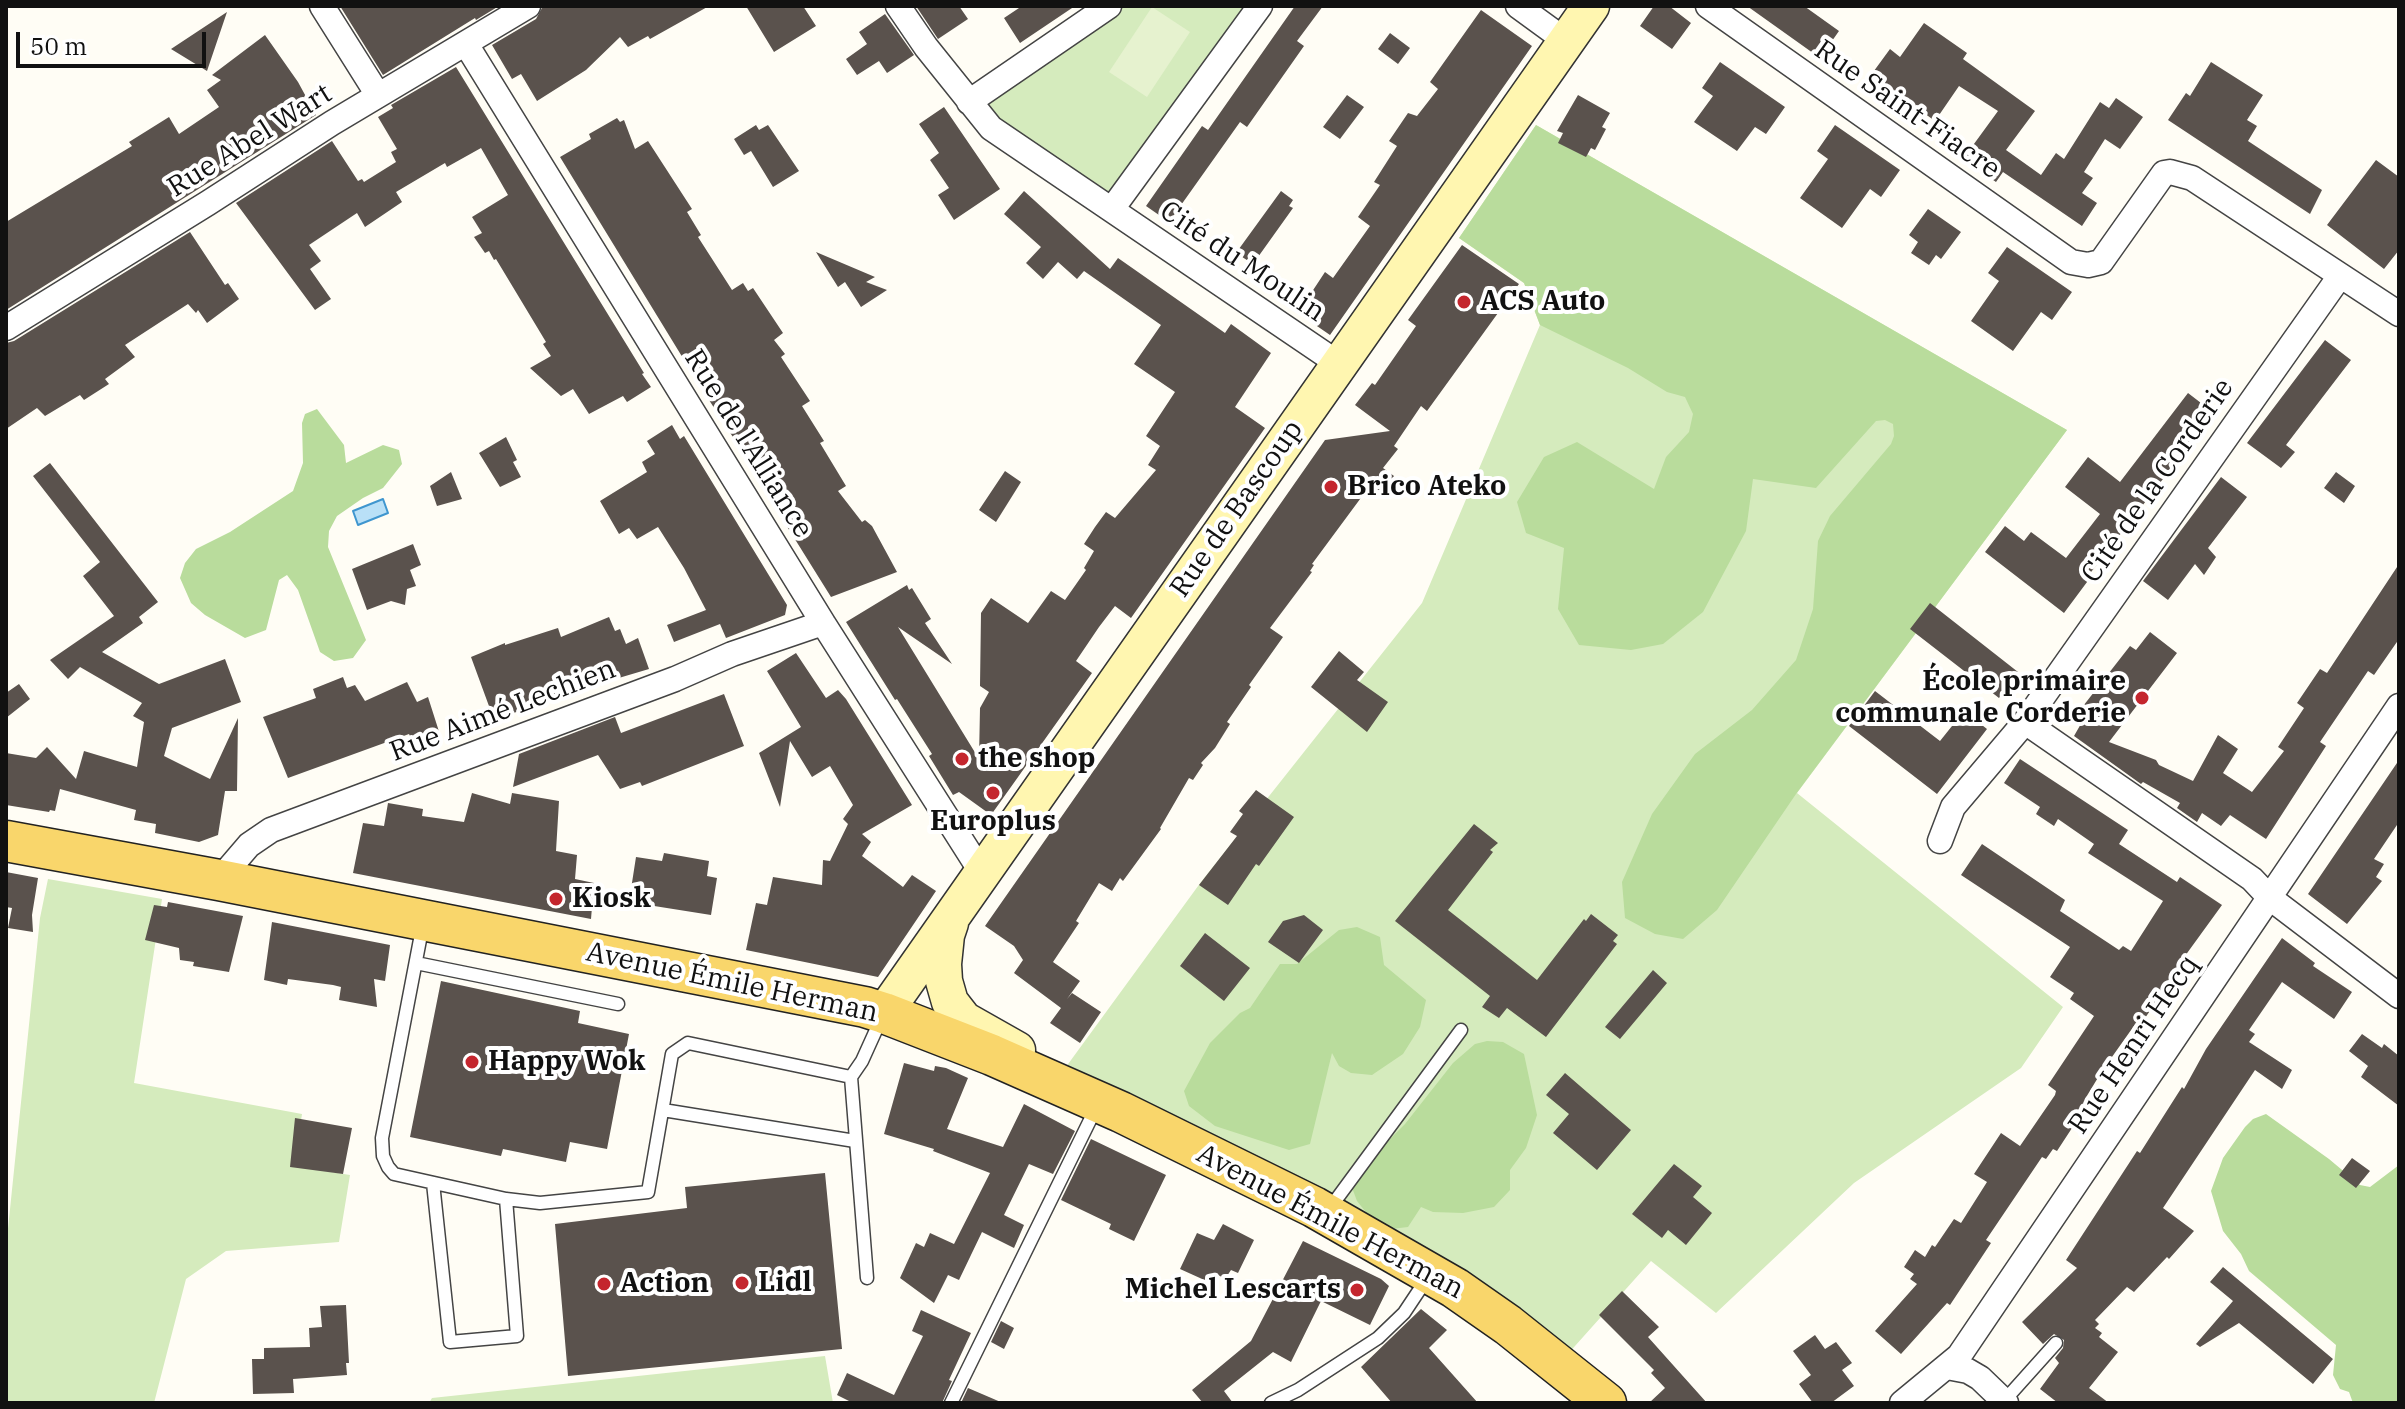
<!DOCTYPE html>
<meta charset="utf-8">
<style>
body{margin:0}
#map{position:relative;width:2405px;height:1409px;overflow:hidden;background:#fffdf5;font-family:"IBM Plex Serif",serif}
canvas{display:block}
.frame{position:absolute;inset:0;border:8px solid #111;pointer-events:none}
.scale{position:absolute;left:16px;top:32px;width:190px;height:36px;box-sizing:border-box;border:4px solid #111;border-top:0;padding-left:10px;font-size:24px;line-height:28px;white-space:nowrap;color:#111;-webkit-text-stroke:6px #fff;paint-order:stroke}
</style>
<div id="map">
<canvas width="2405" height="1409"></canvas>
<div class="frame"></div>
<div class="scale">50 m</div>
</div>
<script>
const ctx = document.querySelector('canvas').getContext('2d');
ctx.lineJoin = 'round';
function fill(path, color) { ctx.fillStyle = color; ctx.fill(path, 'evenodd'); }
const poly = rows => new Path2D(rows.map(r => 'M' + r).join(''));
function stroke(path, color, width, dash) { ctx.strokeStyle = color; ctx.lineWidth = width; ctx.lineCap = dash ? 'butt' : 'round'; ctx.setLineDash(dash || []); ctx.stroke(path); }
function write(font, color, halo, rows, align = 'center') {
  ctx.font = font + ' "IBM Plex Serif",serif'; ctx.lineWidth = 8; ctx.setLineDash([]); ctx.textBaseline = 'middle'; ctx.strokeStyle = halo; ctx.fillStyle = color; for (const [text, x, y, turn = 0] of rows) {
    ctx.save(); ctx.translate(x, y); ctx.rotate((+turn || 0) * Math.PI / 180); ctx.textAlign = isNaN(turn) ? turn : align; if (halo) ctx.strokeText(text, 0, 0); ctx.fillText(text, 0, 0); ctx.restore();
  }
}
fill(poly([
 [1109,6,1260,6,1112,209,969,102],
 [1536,125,2067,430,1797,793,2063,1007,2021,1068,1854,1183,1716,1313,1651,1261,1558,1365,1063,1071,1201,882,1422,603,1540,325,1524,283,1459,238],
 [48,879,162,899,134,1083,302,1114,294,1166,350,1175,339,1242,226,1251,186,1279,154,1403,6,1403,6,1248,40,918],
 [825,1356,833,1403,429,1403,432,1398]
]), '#d5ebbd');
fill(poly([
 [1536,125,2067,430,1796,794,1717,910,1683,939,1655,934,1625,918,1622,882,1652,814,1695,754,1752,710,1796,660,1813,609,1818,541,1830,516,1891,444,1894,436,1893,424,1885,420,1876,421,1816,488,1753,479,1746,531,1703,612,1663,644,1631,650,1579,645,1558,609,1564,548,1526,533,1517,502,1544,457,1577,442,1654,489,1666,457,1689,432,1693,414,1685,397,1667,392,1628,368,1540,325,1524,283,1459,238],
 [317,409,344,445,346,463,383,445,399,450,402,464,383,488,363,498,337,516,329,531,328,547,366,640,353,658,334,661,320,652,298,590,287,575,279,580,266,630,245,638,205,615,191,603,180,578,185,563,196,549,230,532,293,491,303,463,302,423,305,414],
 [1357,927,1380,937,1384,965,1426,1000,1420,1027,1403,1054,1372,1075,1351,1073,1339,1066,1332,1053,1310,1144,1289,1150,1215,1126,1189,1106,1184,1091,1210,1043,1240,1013,1250,1008,1280,964,1297,964,1339,930],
 [1487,1041,1503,1042,1524,1054,1537,1115,1526,1148,1510,1170,1510,1190,1494,1207,1463,1213,1433,1212,1421,1207,1408,1227,1391,1229,1369,1216,1357,1201,1351,1185,1359,1162,1388,1141,1405,1124,1453,1063,1475,1044],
 [2266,1114,2329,1159,2360,1185,2370,1187,2399,1165,2399,1403,2353,1403,2349,1392,2340,1389,2333,1375,2336,1345,2249,1271,2241,1254,2223,1231,2211,1191,2223,1158,2245,1127,2253,1119]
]), '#b9dc9c');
fill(poly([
 [1152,7,1190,32,1147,97,1109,72]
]), '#e6f2cf');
const water = poly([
 [383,499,388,513,358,525,353,511,383,499]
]);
fill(water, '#b9e0f7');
stroke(water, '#3f96cf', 2);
fill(poly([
 [340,6,499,6,476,20,475,18,383,75],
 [543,6,709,6,650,39,648,36,628,47,620,37,586,70,537,101,521,74,512,79,492,45,536,19],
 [746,6,803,6,816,26,774,52],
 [916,6,959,6,968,19,938,39],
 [1022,6,1075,6,1020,43,1004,18],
 [1295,6,1323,6,1297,41,1304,46,1247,127,1240,122,1169,222,1146,206,1202,126,1208,130],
 [1654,6,1669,6,1691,23,1672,49,1640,26],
 [1747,6,1804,6,1839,31,1820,58],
 [1481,10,1532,46,1330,335,1298,313,1325,272,1333,278,1370,226,1358,217,1380,185,1374,182,1397,146,1389,141,1408,113,1417,116,1438,89,1430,82],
 [227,12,207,71,171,49],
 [885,14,914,55,887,73,879,61,857,75,846,59,867,44,859,32],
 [1924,23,1967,53,1963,59,2035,111,2006,150,2041,175,2056,153,2064,159,2100,102,2109,108,2116,98,2143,117,2120,149,2105,139,2084,172,2093,178,2082,193,2097,203,2082,226,2003,172,1996,182,1963,159,1998,111,1959,86,1935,121,1871,75,1890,49,1900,57],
 [1390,33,1410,48,1398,64,1378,49],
 [265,35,298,82,316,115,6,310,6,222,132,146,129,142,169,117,179,134,219,107,207,90,221,80,212,75],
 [1720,62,1785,107,1766,134,1755,127,1737,151,1694,122,1713,96,1702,88],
 [2211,62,2263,95,2247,120,2257,126,2248,141,2322,190,2310,214,2168,120,2186,93,2190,96],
 [456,67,644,373,642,374,651,387,627,402,623,396,589,414,573,389,561,396,530,368,551,356,543,344,546,342,496,259,494,260,489,251,485,253,474,237,482,233,472,217,508,195,481,148,447,167,445,163,396,192,402,202,365,227,357,213,309,245,321,261,310,269,331,299,315,310,236,203,332,141,358,181,362,179,364,182,396,162,391,152,397,149,378,117,393,108,391,105],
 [1347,95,1364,107,1340,139,1323,127],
 [1578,95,1610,113,1602,127,1606,129,1595,150,1591,148,1586,157,1558,143,1563,133,1557,131],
 [944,107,1000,189,954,220,938,195,949,188,930,160,939,153,919,124],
 [617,118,620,122,624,120,635,149,648,141,692,209,687,212,701,235,698,237,732,290,743,283,748,291,753,288,783,333,774,340,785,354,781,357,810,401,802,406,824,441,820,443,846,486,838,491,862,522,865,520,872,526,897,572,831,597,773,504,786,496,759,456,749,462,700,386,560,157,591,139,589,134],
 [756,125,759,130,768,125,799,171,773,187,751,151,744,155,734,139],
 [1835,125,1900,170,1881,197,1870,189,1842,228,1800,198,1828,159,1817,151],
 [2376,160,2399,177,2399,250,2384,269,2327,225],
 [1024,191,1110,269,1118,258,1225,333,1231,324,1271,353,1235,407,1265,428,1131,618,1115,606,1099,627,1076,661,1092,673,991,815,959,792,953,795,929,756,932,754,897,699,895,700,846,622,907,585,909,590,912,588,931,619,925,623,952,664,898,627,979,759,980,708,989,692,980,686,981,613,991,598,1028,623,1051,591,1065,600,1086,570,1084,568,1094,551,1084,544,1095,527,1106,512,1115,518,1156,470,1148,465,1160,446,1146,436,1175,392,1134,364,1161,325,1084,271,1077,279,1058,262,1043,279,1026,263,1041,247,1004,214],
 [1281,191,1293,200,1289,206,1293,208,1253,264,1236,253],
 [1928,209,1961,232,1941,259,1936,255,1929,265,1911,253,1918,242,1909,235],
 [190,232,225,285,228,283,239,299,207,323,198,310,196,313,188,304,125,345,135,357,105,379,109,384,84,400,80,395,45,416,37,408,6,429,6,343,14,341],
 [1462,245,1519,284,1427,411,1421,406,1394,446,1398,449,1383,468,1394,476,1377,498,1366,491,1312,564,1314,565,1310,571,1312,572,1270,628,1283,637,1249,685,1251,687,1227,722,1230,724,1215,748,1201,763,1203,765,1193,780,1189,778,1160,828,1161,829,1123,881,1120,878,1112,891,1099,883,1076,921,1079,923,1053,962,1080,981,1067,999,1072,993,1101,1012,1080,1043,1050,1023,1061,1008,1014,973,1023,960,1014,946,985,926,1325,440,1390,431,1355,405,1372,383,1375,385,1416,326,1408,320],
 [2007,247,2072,292,2052,320,2041,312,2013,351,1971,321,1999,281,1988,273],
 [816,252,875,277,866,282,887,290,861,307,845,282,838,287],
 [2325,340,2351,360,2286,445,2295,452,2281,468,2247,443],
 [2188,393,2214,413,2088,576,2090,578,2064,613,1985,552,2005,526,2024,541,2031,532,2066,558,2100,514,2065,487,2088,457,2120,482],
 [672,425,680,439,684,436,787,605,785,615,726,638,720,624,674,642,667,625,706,610,684,568,658,527,637,539,629,528,619,534,600,501,647,472,642,462,655,454,647,441],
 [506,437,517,460,513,462,521,477,500,487,479,453],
 [50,463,158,602,139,617,143,623,102,652,159,684,225,659,241,702,172,728,164,756,210,779,238,718,237,791,225,791,218,835,199,842,155,833,156,824,134,820,136,810,60,789,55,811,50,810,49,812,6,805,6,753,36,758,47,747,76,779,84,751,137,767,144,722,133,716,142,703,80,667,68,679,50,660,114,616,83,576,100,562,33,476],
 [1005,471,1021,482,996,522,979,510],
 [451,472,462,499,437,506,430,486],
 [2336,472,2355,486,2344,503,2324,488],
 [2221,477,2247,497,2208,548,2216,557,2204,575,2195,564,2168,600,2143,581],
 [413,544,421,565,410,570,416,586,407,589,405,605,391,601,367,610,352,569],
 [2399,564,2399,639,2374,675,2368,671,2320,742,2326,746,2266,839,2230,815,2221,826,2202,813,2197,822,2177,808,2180,803,2143,782,2141,784,2074,736,2086,715,2080,710,2130,646,2136,650,2150,632,2177,653,2109,742,2156,760,2159,765,2193,781,2218,735,2238,749,2223,773,2252,792,2284,751,2278,747,2304,708,2297,703,2320,669,2327,673],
 [1930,603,2018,672,1999,698,1910,629],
 [609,617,615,631,620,629,626,644,638,638,649,669,612,680,611,676,517,712,493,717,471,657,505,643,505,645,558,628,561,637],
 [1339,651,1364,672,1357,680,1388,702,1367,732,1311,687],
 [796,653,826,698,838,690,846,699,912,805,862,834,871,842,862,856,903,887,912,875,936,891,878,977,746,950,756,903,767,905,773,877,822,885,823,860,830,861,848,824,843,819,853,805,830,766,812,777,790,741,780,807,759,753,801,727,767,671],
 [343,677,347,688,355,685,365,701,407,682,417,702,428,697,442,741,416,749,409,734,288,778,263,717,316,698,313,689],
 [19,684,30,699,6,718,6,693],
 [1875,691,1940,741,1964,711,1987,729,1937,794,1849,726],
 [724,694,744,746,642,786,640,782,620,789,598,755,513,787,519,754,615,717,621,733],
 [2020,759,2128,830,2119,844,2177,882,2180,877,2222,905,2177,967,2179,969,2145,1018,2141,1016,2102,1071,2085,1099,2089,1102,2057,1151,2053,1149,2046,1159,2042,1157,1986,1240,1991,1243,1950,1305,1947,1303,1901,1354,1875,1331,1917,1284,1910,1279,1914,1274,1904,1267,1915,1250,1925,1257,1932,1245,1935,1247,1954,1219,1961,1223,1987,1182,1974,1174,2001,1133,2020,1146,2055,1095,2056,1091,2048,1085,2094,1016,2070,999,2074,993,2050,977,2070,947,1961,875,1982,844,2065,900,2060,911,2119,950,2123,946,2131,951,2163,901,2088,853,2094,844,2058,819,2054,826,2036,814,2040,807,2004,783],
 [2399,760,2399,822,2374,859,2384,864,2376,877,2382,881,2347,924,2308,894],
 [1256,790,1294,817,1259,866,1256,864,1228,905,1199,885,1237,836,1230,832,1243,814,1239,811],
 [472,793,510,804,512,793,559,801,556,851,577,855,575,879,594,883,591,919,353,873,363,823,384,826,388,803,423,809,422,816,464,822],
 [1474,824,1498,843,1490,850,1493,852,1448,910,1537,980,1584,919,1586,921,1591,914,1618,935,1613,941,1617,944,1546,1037,1507,1008,1499,1018,1482,1007,1490,996,1395,921],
 [664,853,709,861,707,876,717,878,711,915,629,902,636,857,662,861],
 [6,872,38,878,32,915,33,932,8,928,12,908,6,907],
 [168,902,243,916,229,972,193,966,194,962,180,960,179,948,145,940,154,905,167,907],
 [1304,915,1323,930,1299,963,1268,942,1283,921],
 [272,922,390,945,385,981,374,979,377,1007,339,1000,341,987,333,985,288,979,287,985,264,980],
 [1205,933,1250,968,1224,1001,1180,966],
 [2282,938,2315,963,2313,966,2352,992,2334,1019,2282,982,2249,1030,2255,1034,2249,1042,2292,1070,2282,1089,2255,1070,2163,1208,2194,1231,2169,1259,2167,1257,2134,1292,2127,1287,2095,1320,2099,1324,2095,1328,2102,1333,2099,1337,2118,1352,2089,1388,2109,1403,2058,1403,2040,1389,2059,1363,2055,1358,2063,1348,2064,1340,2054,1334,2043,1344,2022,1322,2077,1268,2066,1260,2137,1151,2140,1153,2182,1087,2184,1089,2206,1049],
 [1653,970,1667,983,1620,1039,1605,1027],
 [441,981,580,1011,578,1023,629,1034,607,1149,570,1142,566,1162,503,1149,501,1156,410,1137],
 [2362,1034,2382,1048,2384,1044,2399,1056,2399,1106,2361,1077,2368,1066,2349,1051],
 [904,1063,934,1071,935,1066,946,1068,968,1078,947,1129,1003,1147,1024,1104,1075,1131,1053,1174,1029,1164,1004,1215,1024,1225,1014,1248,982,1232,959,1280,948,1275,934,1303,900,1278,916,1243,924,1247,930,1233,954,1244,990,1173,933,1151,934,1149,884,1134],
 [1565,1073,1631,1130,1597,1170,1553,1133,1569,1114,1546,1095],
 [295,1118,352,1128,343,1174,290,1167],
 [1091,1139,1166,1175,1134,1241,1109,1229,1111,1224,1061,1200],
 [2352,1158,2370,1171,2356,1188,2339,1175],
 [1674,1164,1702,1186,1693,1197,1712,1213,1686,1245,1668,1230,1662,1238,1632,1214],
 [825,1173,842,1349,568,1376,555,1224,687,1208,685,1187],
 [1223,1224,1254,1240,1238,1273,1231,1270,1225,1279,1215,1273,1211,1283,1180,1269,1197,1233,1214,1240],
 [1303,1241,1381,1279,1389,1286,1370,1325,1321,1301,1291,1362,1273,1352,1224,1391,1233,1403,1203,1403,1192,1390,1251,1341],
 [2223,1267,2333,1359,2313,1384,2239,1323,2200,1347,2196,1344,2233,1301,2210,1282],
 [1622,1291,1659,1327,1648,1337,1707,1403,1649,1403,1665,1388,1651,1373,1654,1370,1599,1315],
 [346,1305,349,1363,346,1363,347,1375,293,1379,294,1393,253,1394,252,1359,264,1359,264,1348,310,1347,309,1328,322,1327,320,1306],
 [1421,1309,1447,1330,1429,1348,1478,1403,1392,1403,1361,1367],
 [921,1310,971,1333,949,1380,952,1381,942,1403,853,1403,837,1395,847,1373,894,1395,923,1336,912,1331],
 [1001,1321,1014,1328,1004,1349,991,1342],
 [1815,1335,1825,1349,1836,1342,1852,1363,1842,1370,1854,1386,1831,1403,1813,1403,1799,1384,1811,1375,1793,1351],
 [968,1388,1003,1403,961,1403]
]), '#5a524d');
const lane = poly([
 [423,924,382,1138,383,1156,388,1167,394,1174,506,1199,540,1203,648,1192,672,1054,688,1043,851,1077],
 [416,963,618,1004],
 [663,1110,855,1141],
 [433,1183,450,1342,517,1336,506,1199],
 [1330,1208,1461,1030],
 [867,1278,851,1077,862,1061,881,1019],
 [2004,1401,2056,1343],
 [951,1403,1096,1108],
 [1271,1403,1298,1390,1378,1338,1404,1313,1428,1277]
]);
const street = poly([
 [322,6,378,95],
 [898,6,926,47,991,128,1339,364],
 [1518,6,1566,41],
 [1708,6,2071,262,2088,265,2101,262,2164,173,2170,172,2192,178,2399,314],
 [466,44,823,623,982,873],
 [969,102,1109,6],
 [1112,209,1260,6],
 [6,328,208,203,332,123,528,6],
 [2025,722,2252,879,2270,898,2399,996],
 [1940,841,1953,807,2025,722,2340,276],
 [219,880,249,845,271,830,675,679,732,654,823,623],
 [1947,1367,1968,1371,1980,1378,2006,1403],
 [1902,1403,1959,1356,2399,706]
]);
const secondary = poly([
 [950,923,946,935,943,964,944,981,950,1002,964,1020,1017,1050],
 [884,1013,1591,6]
]);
const primary = poly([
 [6,841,219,880,865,1007,884,1013,992,1055,1121,1112,1314,1207,1455,1288,1508,1325,1606,1403]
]);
stroke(lane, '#444', 15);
stroke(street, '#444', 27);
stroke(secondary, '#333', 39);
stroke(primary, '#222', 43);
stroke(lane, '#fff', 12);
stroke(street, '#fff', 24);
stroke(secondary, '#fff6b0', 36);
stroke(primary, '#f9d66b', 40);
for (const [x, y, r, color] of [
 [1464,302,8,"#c4262e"],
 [1331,487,8,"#c4262e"],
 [2142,698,8,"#c4262e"],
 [962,759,8,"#c4262e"],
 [993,793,8,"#c4262e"],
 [556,899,8,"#c4262e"],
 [472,1062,8,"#c4262e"],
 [742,1283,8,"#c4262e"],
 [604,1284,8,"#c4262e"],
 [1357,1290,8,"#c4262e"]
]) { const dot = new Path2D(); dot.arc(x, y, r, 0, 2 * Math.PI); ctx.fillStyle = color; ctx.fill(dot); stroke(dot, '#fff', 3); }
write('28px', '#111', '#fff', [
 ["Rue Saint-Fiacre",1907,110,35],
 ["Rue Abel Wart",250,141,-32],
 ["Cité du Moulin",1242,262,34],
 ["Rue de l'Alliance",748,444,58],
 ["Cité de la Corderie",2158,481,-55],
 ["Rue de Bascoup",1237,509,-55],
 ["Rue Aimé Lechien",503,711,-21],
 ["Avenue Émile Herman",732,983,12],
 ["Rue Henri Hecq",2134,1045,-56],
 ["Avenue Émile Herman",1330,1222,28]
]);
write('bold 28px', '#111', '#fff', [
 ["ACS Auto",1480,302],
 ["Brico Ateko",1347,487],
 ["École primaire",2126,682,"right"],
 ["communale Corderie",2126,714,"right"],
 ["the shop",978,759],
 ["Europlus",993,822,"center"],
 ["Kiosk",572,899],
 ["Happy Wok",488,1062],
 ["Lidl",758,1283],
 ["Action",620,1284],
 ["Michel Lescarts",1341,1290,"right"]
], 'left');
</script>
